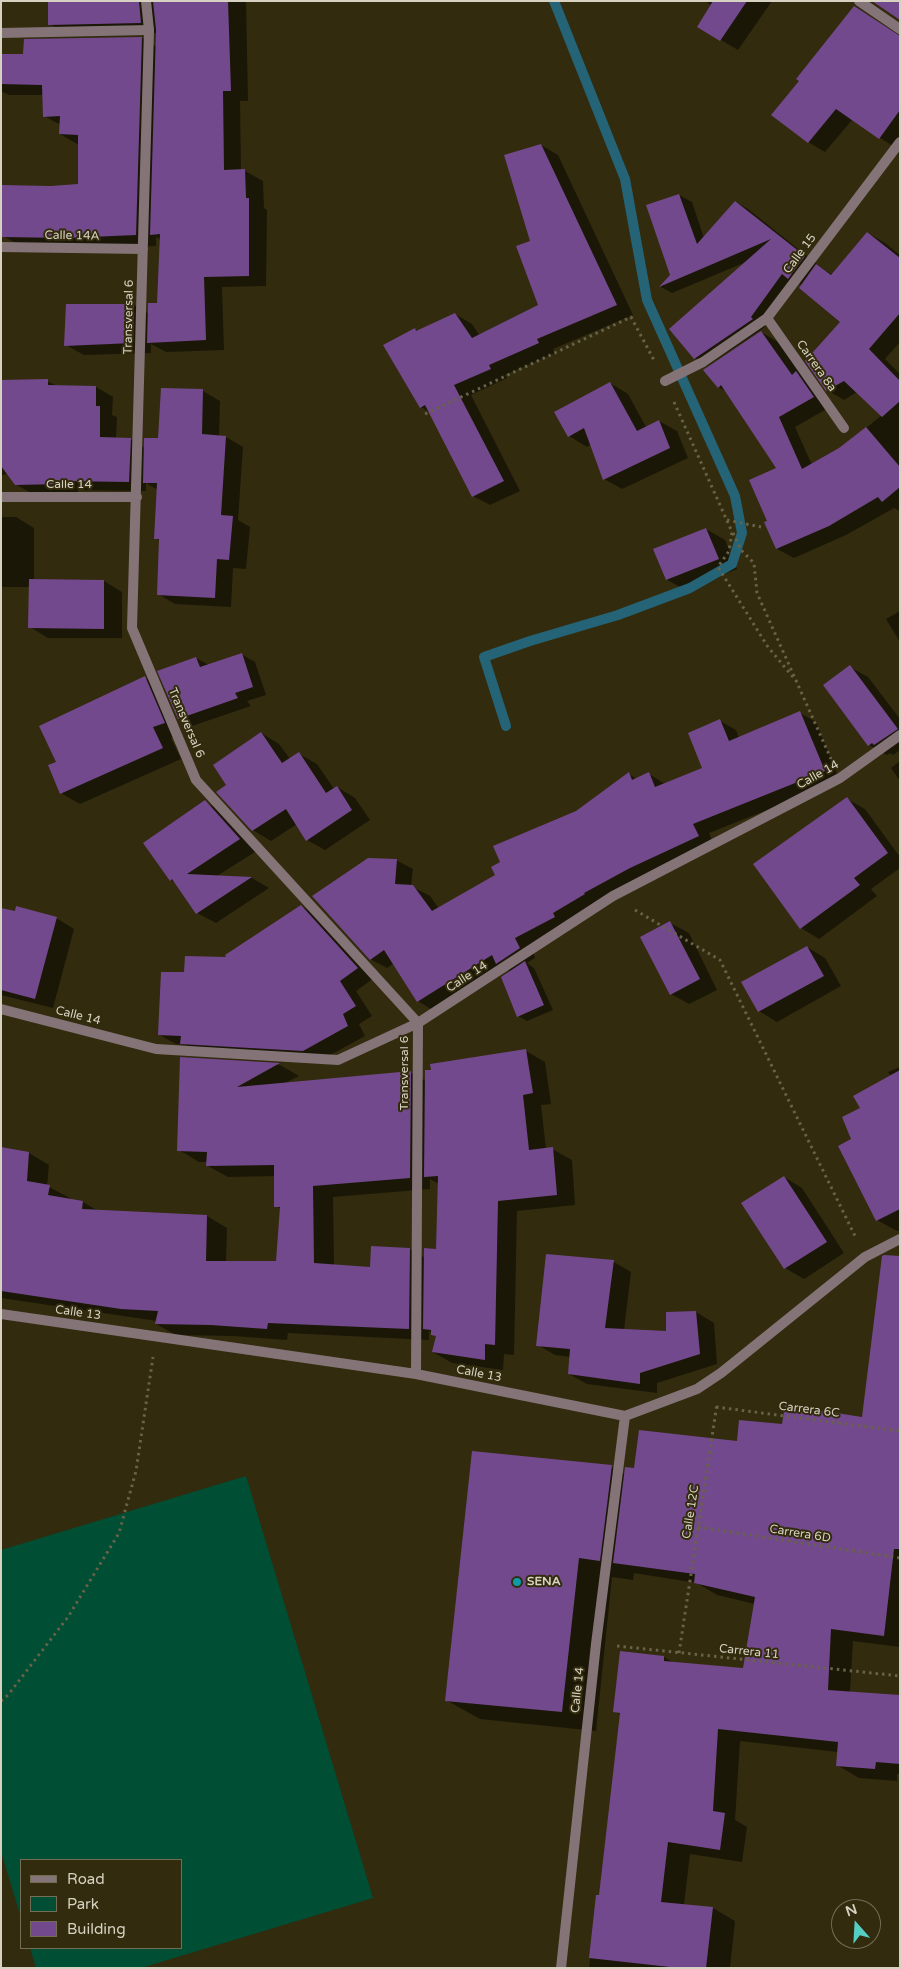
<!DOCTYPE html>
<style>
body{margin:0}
#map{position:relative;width:901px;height:1969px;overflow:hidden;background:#322b0e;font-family:"Varela Round",sans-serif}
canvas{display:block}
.frame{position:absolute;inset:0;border:2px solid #d6d1c1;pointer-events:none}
.legend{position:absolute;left:20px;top:1859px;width:162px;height:90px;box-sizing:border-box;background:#322b0e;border:1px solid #746d56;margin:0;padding:6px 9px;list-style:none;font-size:15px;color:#d6d1c1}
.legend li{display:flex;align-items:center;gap:10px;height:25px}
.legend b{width:25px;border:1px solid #746d56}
.north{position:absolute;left:831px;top:1899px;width:50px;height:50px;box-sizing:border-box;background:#322b0e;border:1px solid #746d56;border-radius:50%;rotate:341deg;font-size:14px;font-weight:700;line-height:20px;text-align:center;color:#d6d1c1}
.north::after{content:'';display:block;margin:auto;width:18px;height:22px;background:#55cec4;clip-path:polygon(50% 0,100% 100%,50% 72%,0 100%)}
</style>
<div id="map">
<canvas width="901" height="1969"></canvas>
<div class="frame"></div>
<ul class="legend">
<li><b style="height:6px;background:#847477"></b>Road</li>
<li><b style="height:14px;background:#004e34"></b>Park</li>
<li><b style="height:14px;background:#73498d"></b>Building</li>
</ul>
<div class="north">N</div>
</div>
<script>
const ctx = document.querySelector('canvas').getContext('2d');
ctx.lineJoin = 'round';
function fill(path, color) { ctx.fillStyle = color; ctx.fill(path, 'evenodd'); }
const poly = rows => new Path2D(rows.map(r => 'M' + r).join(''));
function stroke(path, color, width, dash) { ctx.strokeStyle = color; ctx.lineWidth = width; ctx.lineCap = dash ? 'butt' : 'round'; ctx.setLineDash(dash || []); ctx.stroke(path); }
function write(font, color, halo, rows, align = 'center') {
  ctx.font = font + ' "Varela Round",sans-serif'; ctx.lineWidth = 4; ctx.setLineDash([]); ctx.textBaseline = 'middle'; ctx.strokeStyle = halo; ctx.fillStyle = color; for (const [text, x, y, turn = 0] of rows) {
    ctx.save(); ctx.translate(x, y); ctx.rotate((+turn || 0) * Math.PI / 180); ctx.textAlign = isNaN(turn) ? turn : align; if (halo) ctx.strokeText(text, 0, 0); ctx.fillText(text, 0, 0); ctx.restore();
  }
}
fill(poly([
 [246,1476,373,1898,141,1968,36,1968,30,1948,181,1948,181,1860,21,1860,21,1918,1,1852,1,1550]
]), '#004e34');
fill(poly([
 [50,1,246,1,248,101,240,101,241,171,245,171,263,181,264,208,267,210,266,286,222,287,224,350,166,352,151,344,151,353,84,355,66,345,67,306,134,305,149,314,159,305,161,240,156,237,156,246,88,249,23,247,3,236,4,227,1,227,1,186,51,187,79,185,79,145,60,134,61,125,44,116,43,95,9,95,1,91,1,55,25,55,142,38,157,47,157,33,68,35,50,24],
 [705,1,772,1,738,50,699,27,712,6],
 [900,51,900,143,896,148,852,120,825,152,808,142,773,115],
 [541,145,558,155,633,315,553,349,555,353,505,375,507,378,471,395,520,491,490,505,473,496,431,413,421,407,415,330,418,331,455,314,472,324,480,336,539,306,531,242],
 [679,195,692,202,704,238,736,202,748,209,817,264,816,265,833,275,868,233,885,243,900,255,900,342,885,359,900,374,900,511,894,508,846,535,794,558,777,549,766,523,769,521,778,469,726,391,718,387,761,332,778,342,830,407,795,427,812,465,840,449,882,415,857,392,844,400,827,390,842,322,802,285,794,281,763,325,765,327,708,365,695,358,746,262,672,293,661,287,671,275],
 [1,381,47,381,57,386,96,387,113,397,112,415,117,417,116,439,130,439,145,448,160,440,162,389,203,391,220,401,219,437,226,437,243,447,238,520,250,527,246,569,233,568,231,607,175,604,158,594,160,541,155,538,158,490,146,483,146,491,78,490,78,494,33,494,15,484,9,474,1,475],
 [610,383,628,394,646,427,659,421,677,431,688,458,622,489,604,479,592,444,587,447,569,436],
 [1,517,16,517,34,528,34,580,104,581,122,592,122,638,48,638,30,627,30,587,1,587],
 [706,529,725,540,737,569,686,590,667,580],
 [900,611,900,642,886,619],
 [241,654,255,662,266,695,247,701,251,706,192,726,179,718,196,658,209,665],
 [850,667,868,677,900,719,900,750,893,755,890,753,887,755,869,745],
 [145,678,163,688,182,734,171,738,181,759,80,804,61,793,49,766,57,762],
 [800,713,816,722,840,781,709,833,714,845,531,947,535,958,527,963,534,968,553,1010,527,1021,518,1016,511,972,503,967,434,1011,418,1001,394,963,387,968,370,959,396,860,413,869,411,886,430,896,439,909,496,875,629,774,637,779,649,774,665,784,704,768,720,721,736,730,739,738],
 [261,733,279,744,290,759,299,754,317,764,334,789,337,787,355,798,370,820,325,850,307,840,297,824,271,841,253,830,228,786],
 [900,761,900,781,891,768],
 [847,799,865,809,900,857,900,868,871,889,877,896,819,939,801,928],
 [205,802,223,812,258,850,217,876,252,878,269,888,216,923,197,913,177,884,171,880],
 [301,906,318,916,374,978,356,991,372,1016,359,1024,365,1036,321,1060,199,1053,185,1045,176,1044,160,1035,229,959],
 [1,909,56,918,74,929,53,1008,1,995],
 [670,923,689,933,717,990,689,1004,671,994],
 [807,947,825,958,841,986,777,1022,759,1011],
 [526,1051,545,1062,551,1104,541,1105,546,1149,552,1149,572,1160,575,1205,517,1211,514,1355,504,1354,503,1370,452,1363,433,1352,437,1337,429,1331,429,1340,288,1333,287,1340,233,1336,176,1335,156,1324,157,1321,1,1298,1,1149,29,1153,49,1165,47,1186,70,1198,69,1200,83,1202,98,1211,207,1216,227,1228,226,1262,277,1262,281,1209,276,1206,275,1176,228,1177,208,1166,208,1162,199,1162,179,1150,181,1059,280,1065,299,1076,283,1084,411,1073,426,1081],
 [430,1179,439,1184,437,1250,425,1258,410,1249,372,1268,334,1265,333,1197,430,1189],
 [900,1067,900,1230,897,1231,877,1220,853,1139,862,1109,891,1076,888,1072],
 [784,1177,802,1188,844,1253,804,1279,785,1268,743,1203],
 [547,1255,614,1262,631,1272,624,1330,667,1332,696,1312,714,1323,717,1364,657,1383,657,1393,587,1384,569,1374,571,1357,555,1355,538,1345],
 [900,1288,900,1647,853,1641,850,1692,900,1696,900,1774,897,1774,897,1781,859,1778,837,1765,838,1752,740,1741,735,1820,747,1827,742,1862,690,1854,684,1905,713,1908,735,1921,730,1968,589,1968,597,1896,600,1897,621,1715,615,1711,664,1657,674,1663,744,1670,755,1604,717,1595,697,1583,634,1573,633,1580,612,1577,596,1731,480,1719,446,1700,611,1467,626,1475,635,1469,739,1442,784,1426,863,1418]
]), '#0007');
stroke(poly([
 [506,726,484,657,530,641,618,615,690,588,732,564,742,533,735,496,647,300,625,179,554,1]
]), '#256376', 10);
fill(poly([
 [48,1,139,1,141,23,48,25],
 [153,1,228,1,231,91,223,91,224,170,245,169,246,198,249,198,249,276,204,277,206,340,147,343,148,303,157,303,160,234,150,235,156,30],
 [713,1,747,1,720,41,697,27],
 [872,1,900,1,900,20],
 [854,6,900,36,900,110,879,139,836,109,808,143,771,115,799,81,796,79],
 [142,37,136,235,67,238,2,237,1,185,51,186,78,184,78,135,59,134,60,116,43,117,42,85,1,84,1,54,23,54,24,39],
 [541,144,617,305,537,339,539,343,489,365,491,369,454,385,504,481,472,497,425,405,420,408,383,345,415,328,416,331,455,313,472,338,538,305,516,246,530,241,504,155],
 [679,194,697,244,735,201,805,256,788,279,782,274,751,317,753,319,694,359,669,329,771,239,659,287,670,275,646,205],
 [867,232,900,258,900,313,869,349,900,381,900,401,882,417,844,381,826,391,805,361,840,322,799,288,816,264,831,275],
 [66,304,134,304,133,343,64,346],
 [761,331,792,375,796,371,814,397,779,417,802,469,839,448,866,427,900,467,900,487,882,502,878,497,829,526,776,549,764,522,767,521,749,480,776,468,721,385,718,388,703,370],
 [48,379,48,385,96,386,96,406,100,406,100,437,131,438,129,482,62,481,62,484,15,485,1,466,1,380],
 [610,382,637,431,659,420,670,448,603,480,584,428,568,437,554,412],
 [161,388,203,389,202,434,226,436,221,515,233,516,229,560,217,559,215,598,157,595,159,539,154,539,157,483,143,483,144,438,158,438],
 [706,528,719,559,666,580,653,549],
 [29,579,104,580,104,629,28,628],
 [242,653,253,687,235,693,238,698,178,719,157,671,196,657,200,667],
 [850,665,898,729,874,745,872,743,868,746,823,685],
 [145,676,165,723,153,727,163,748,60,794,48,765,56,762,39,726],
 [800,711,825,771,693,824,699,836,630,868,584,893,585,894,553,913,555,917,515,938,520,948,496,964,492,955,417,1002,384,950,370,960,312,896,368,858,397,859,395,884,413,885,432,911,495,875,491,867,500,862,493,846,576,811,629,772,632,780,649,772,655,787,702,768,688,733,720,719,729,741],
 [261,732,282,763,299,752,326,793,337,786,352,810,306,841,286,809,252,831,216,792,226,785,213,765],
 [847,797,888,853,854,878,860,885,800,929,753,864],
 [205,800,240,839,187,874,252,877,196,914,172,879,170,881,143,843],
 [301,905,358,968,340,981,356,1006,343,1014,348,1026,303,1051,180,1044,181,1036,158,1035,161,972,184,972,185,956,226,957,225,955],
 [16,906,57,917,35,999,1,990,1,908,15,911],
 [670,921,700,979,670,995,640,937],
 [807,946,824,976,758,1012,741,982],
 [525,961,544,1005,517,1017,501,977],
 [526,1049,533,1093,523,1095,529,1150,553,1147,557,1195,498,1201,495,1345,485,1344,485,1360,432,1352,436,1336,431,1335,431,1330,423,1329,424,1248,436,1249,438,1176,424,1177,425,1070,431,1070,430,1064],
 [180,1057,280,1063,237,1087,411,1071,410,1178,313,1186,314,1263,370,1267,371,1246,410,1248,409,1329,268,1323,267,1329,211,1325,155,1324,158,1311,121,1309,1,1291,1,1147,29,1152,27,1181,50,1185,48,1195,83,1201,82,1209,207,1215,206,1261,276,1261,280,1207,274,1207,274,1165,206,1166,207,1152,177,1151],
 [900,1070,900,1209,876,1221,838,1146,851,1139,842,1117,860,1108,853,1096],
 [784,1176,827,1242,784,1269,741,1203],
 [546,1254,614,1260,605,1328,666,1331,666,1312,696,1311,700,1354,640,1373,640,1384,568,1374,570,1349,536,1346],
 [884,1255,900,1256,900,1549,894,1549,884,1636,831,1629,828,1690,900,1695,900,1764,876,1762,875,1769,836,1766,838,1742,718,1729,713,1811,725,1813,720,1850,668,1842,661,1902,713,1907,706,1968,679,1968,589,1958,596,1895,599,1895,620,1713,613,1712,620,1651,664,1656,664,1661,743,1668,755,1597,694,1583,695,1574,613,1563,625,1467,634,1468,639,1430,737,1441,739,1420,782,1424,785,1405,862,1417,882,1256],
 [472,1451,612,1465,600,1561,579,1558,562,1712,445,1701]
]), '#73498d');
stroke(poly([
 [674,402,732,532,729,551,718,567,768,647,798,683],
 [425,414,631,317,655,362],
 [727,520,761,527],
 [733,533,741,550,754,563,757,593,831,759],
 [635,910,720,960,855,1236],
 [716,1407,900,1431],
 [698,1527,900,1558],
 [617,1646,900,1676],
 [679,1653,717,1404],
 [1,1701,8,1695,68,1617,119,1533,136,1471,153,1357]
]), '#686249', 3, [2.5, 4]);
stroke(poly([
 [1,33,149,30]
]), '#847477', 10);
stroke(poly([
 [146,1,149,30,132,628,196,780,418,1023,416,1374],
 [859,1,900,29],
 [1,247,143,249],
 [767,318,844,428],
 [665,381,703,362,767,318,900,142],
 [1,497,137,497],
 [1,1009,156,1049,338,1060,418,1023,613,896,840,778,900,735],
 [1,1314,416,1374,625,1416,697,1389,721,1373,865,1257,900,1239],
 [561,1968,596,1644,625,1416]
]), '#847477', 10);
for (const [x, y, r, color] of [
 [517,1582,5,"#0f9aa8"]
]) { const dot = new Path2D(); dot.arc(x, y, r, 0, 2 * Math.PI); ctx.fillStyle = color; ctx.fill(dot); stroke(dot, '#322b0e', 2); }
write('12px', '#d6d1c1', '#322b0e', [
 ["Calle 14A",72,236,1],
 ["Calle 15",800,254,-53],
 ["Transversal 6",129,317,-89],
 ["Carrera 8a",816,366,55],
 ["Calle 14",69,485],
 ["Transversal 6",186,723,67],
 ["Calle 14",818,775,-29],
 ["Calle 14",467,977,-33],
 ["Calle 14",78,1016,14],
 ["Transversal 6",405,1073,-90],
 ["Calle 13",78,1313,8],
 ["Calle 13",479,1374,11],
 ["Carrera 6C",809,1410,7],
 ["Calle 12C",691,1512,-81],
 ["Carrera 6D",800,1534,9],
 ["Carrera 11",749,1652,6],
 ["Calle 14",578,1690,-84]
]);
write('bold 12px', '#d6d1c1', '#322b0e', [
 ["SENA",527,1582]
], 'left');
</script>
